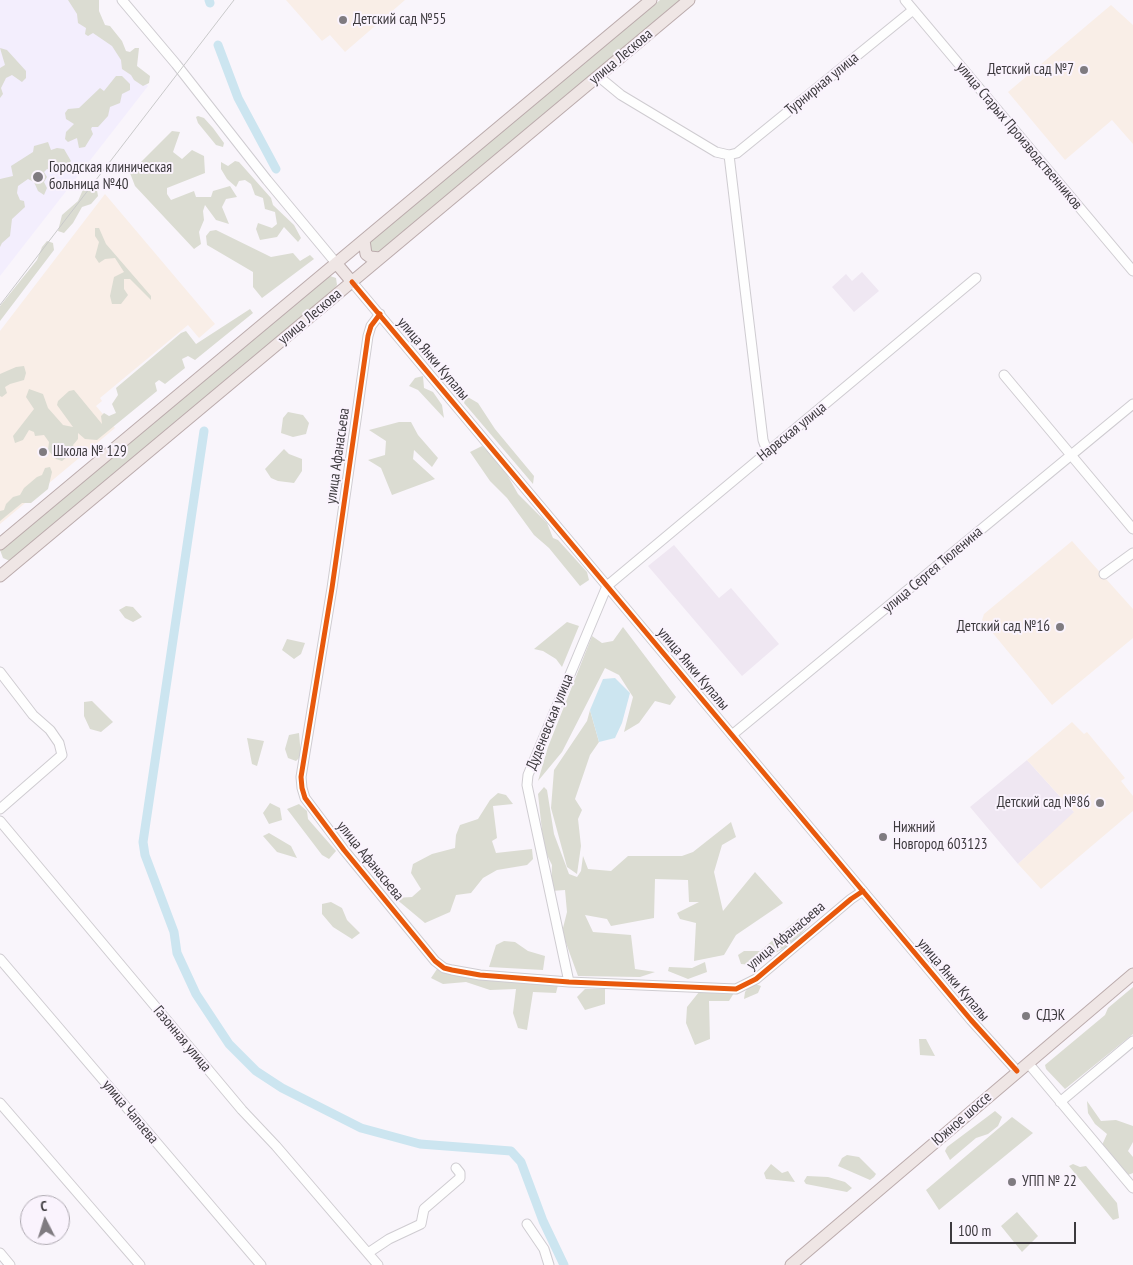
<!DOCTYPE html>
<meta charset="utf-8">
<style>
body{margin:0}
#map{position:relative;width:1133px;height:1265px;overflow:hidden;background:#f9f5fb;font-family:"PT Sans Narrow",sans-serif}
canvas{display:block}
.north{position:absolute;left:20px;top:1195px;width:50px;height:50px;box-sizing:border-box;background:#faf3fd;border:1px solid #aea9b1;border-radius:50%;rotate:355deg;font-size:14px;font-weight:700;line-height:20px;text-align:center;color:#3d3a3e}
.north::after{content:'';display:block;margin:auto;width:18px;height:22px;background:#7f7b80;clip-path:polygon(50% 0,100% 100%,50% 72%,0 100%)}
.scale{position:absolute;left:950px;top:1222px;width:126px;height:22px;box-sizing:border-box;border:2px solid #3d3a3e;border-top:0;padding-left:6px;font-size:15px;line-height:18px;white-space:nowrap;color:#3d3a3e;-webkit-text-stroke:4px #faf3fd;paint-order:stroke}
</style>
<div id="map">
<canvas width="1133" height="1265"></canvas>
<div class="north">С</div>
<div class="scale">100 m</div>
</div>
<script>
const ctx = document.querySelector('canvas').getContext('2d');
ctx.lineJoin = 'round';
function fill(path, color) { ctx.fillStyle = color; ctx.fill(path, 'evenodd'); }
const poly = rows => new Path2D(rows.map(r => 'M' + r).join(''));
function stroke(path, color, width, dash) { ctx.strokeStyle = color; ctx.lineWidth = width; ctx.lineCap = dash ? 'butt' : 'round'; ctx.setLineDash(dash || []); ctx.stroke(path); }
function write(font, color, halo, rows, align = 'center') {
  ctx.font = font + ' "PT Sans Narrow",sans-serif'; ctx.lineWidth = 4; ctx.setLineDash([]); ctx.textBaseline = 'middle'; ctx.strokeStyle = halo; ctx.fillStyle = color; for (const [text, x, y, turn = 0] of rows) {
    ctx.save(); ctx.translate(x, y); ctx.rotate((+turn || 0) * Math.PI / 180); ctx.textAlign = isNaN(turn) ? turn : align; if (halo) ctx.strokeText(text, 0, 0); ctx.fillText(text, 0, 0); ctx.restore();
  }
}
fill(poly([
 [862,272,879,291,854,312,832,287,846,274,852,281],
 [674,545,719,598,731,588,779,644,742,676,648,566],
 [1027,760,1075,813,1018,864,970,807]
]), '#efe7f2');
fill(poly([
 [286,0,405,0,345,52,330,35,322,41],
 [1111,5,1133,25,1133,144,1112,120,1065,160,1008,92],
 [105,194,215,324,199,338,188,325,100,398,102,401,96,406,115,428,0,524,0,331],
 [1072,541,1133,609,1133,638,1052,705,982,620,984,614],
 [1072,722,1084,734,1087,732,1125,778,1121,781,1133,796,1133,811,1041,889,1018,864,1074,812,1027,760]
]), '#f9eee7');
fill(poly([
 [0,0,78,0,148,86,0,276]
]), '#f3eefd');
fill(poly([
 [68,0,99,0,99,11,105,25,110,26,122,41,126,51,130,52,135,48,139,48,137,66,150,76,149,83,143,86,134,80,131,75,122,69,121,60,112,46,93,33,88,36,85,34,86,28,78,23,77,14],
 [660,0,684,0,378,254,372,255,369,243],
 [0,48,7,50,26,71,26,78,22,82,12,75,6,78,1,88,3,94,0,98,0,68,5,65],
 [116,76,122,76,130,84,130,90,122,94,120,103,110,107,108,116,98,127,92,127,91,129,93,134,85,147,79,148,77,138,68,142,65,139,66,132,74,124,66,119,65,113,68,109,79,108,100,88,104,91],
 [198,116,204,118,213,128,224,143,223,147,216,145,198,123,196,117],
 [172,131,180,132,173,152,182,159,192,150,204,156,205,173,167,188,167,194,171,200,194,191,196,197,211,197,213,191,230,186,237,197,226,199,222,207,229,224,216,220,205,205,203,211,204,220,199,232,201,244,194,249,135,186,130,173],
 [48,142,51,150,57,148,64,149,71,161,63,171,47,169,44,172,47,177,44,182,47,188,44,195,38,191,34,182,28,179,18,186,17,193,20,200,24,201,25,207,12,219,10,236,2,243,0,247,0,179,13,176,11,166,33,152,34,146],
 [235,161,239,162,271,198,273,205,294,225,301,238,298,242,284,227,277,237,260,240,256,229,258,223,272,228,277,224,275,212,265,209,263,198,255,195,251,184,245,180,239,181,236,187,227,179,221,169,221,162,228,166],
 [92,183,96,185,98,196,91,204,82,207,73,223,64,233,58,231,62,215,78,201,85,185],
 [95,228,99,228,106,244,151,296,151,300,130,279,124,279,124,289,128,295,121,304,112,304,110,296,114,277,124,272,115,258,105,259,99,263,95,257,99,242,95,236],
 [216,230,271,257,293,253,300,261,310,255,314,259,262,298,253,287,253,272,207,245,206,236,210,231],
 [47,241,53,243,54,250,0,321,0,306,37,260,42,247],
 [327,275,336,278,337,285,334,289,10,561,3,558,0,550],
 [250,309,253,313,195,360,188,356,182,359,185,368,165,384,159,380,155,383,157,391,97,440,85,439,78,433,78,439,73,445,75,450,62,461,56,459,48,450,49,442,44,435,35,436,34,432,29,430,23,440,15,443,13,436,34,409,26,397,29,389,43,394,48,408,63,425,73,427,57,405,58,401,69,391,74,390,102,424,101,416,104,413,109,416,116,413,112,404,118,395,116,388,181,333,186,331,196,344],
 [24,366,26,373,24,380,10,384,5,387,7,393,2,397,0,396,0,374,16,367],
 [423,376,424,388,433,392,442,405,444,418,418,390,409,386,415,378],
 [466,396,478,403,495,429,534,476,533,484,464,403],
 [288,412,303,415,309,423,306,434,293,437,281,433,283,418],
 [399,422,411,422,418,435,438,458,432,467,414,450,413,459,435,479,392,495,381,468,368,460,385,455,386,441,369,430],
 [482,446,500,462,518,494,547,523,553,538,558,540,587,572,589,580,580,586,549,548,534,535,507,498,490,481,470,452],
 [284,449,289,454,302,459,302,471,294,483,278,481,271,478,265,469],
 [50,467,52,472,48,489,31,503,22,503,0,521,0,511,4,510,6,504,13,497,20,495,24,488,37,477,42,475,45,468],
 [126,606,133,607,142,617,133,622,125,618,119,610],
 [567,622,579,626,562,667,556,659,543,651,534,649],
 [623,627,676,697,670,705,655,701,639,723,624,732,633,697,619,675,605,668,562,752,538,781,548,747,592,636,602,643,613,641],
 [287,639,305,643,301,654,294,659,282,650],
 [92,701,113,722,101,732,90,729,84,716,84,702],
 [590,710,599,742,590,755,575,799,582,810,578,819,581,846,577,874,567,867,551,808,554,770,587,721],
 [299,733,301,756,296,761,288,758,285,749,289,735],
 [247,738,264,741,257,766,252,764],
 [544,787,547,790,554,834,569,874,577,877,581,871,583,856,588,869,611,871,628,856,682,856,693,852,731,822,736,837,722,845,714,872,723,911,755,872,783,903,736,935,724,955,694,961,696,923,680,919,677,913,699,902,689,902,688,880,655,879,654,918,611,926,607,919,585,915,593,932,631,935,635,969,655,972,640,977,578,976,562,932,567,912,565,890,551,891,552,865,544,849,538,794],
 [498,793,506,795,513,804,493,806,497,838,492,841,496,853,532,849,533,859,527,865,497,870,483,878,471,893,456,895,450,912,425,923,395,898,412,897,421,889,411,873,413,864,432,854,455,848,456,835,460,825,478,819,490,800],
 [270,803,280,808,282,820,269,824,263,813],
 [299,804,307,811,308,819,336,851,329,859,322,855,287,809],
 [269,833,291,846,297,858,277,852,263,836],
 [331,902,342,908,347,920,360,933,352,939,333,927,322,914,322,904],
 [818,915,792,944,753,965,741,964,738,955,744,951,760,951,799,918],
 [504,941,515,942,528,951,545,956,543,970,489,967,496,945],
 [705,962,707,972,688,979,668,971,669,967,692,968],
 [437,969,493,979,558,985,556,993,533,992,527,1030,518,1028,513,1013,516,989,490,990,466,982,443,984,431,978],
 [752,983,761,986,758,993,744,999,745,992],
 [1133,987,1133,1034,1065,1089,1046,1069,1045,1065,1105,1015,1108,1008],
 [585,989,605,989,605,1004,585,1010,577,997],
 [699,992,734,993,729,1001,709,1001,710,1039,695,1045,686,1023,687,1007],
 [919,1039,926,1039,935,1056,920,1055],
 [1087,1101,1101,1121,1116,1120,1133,1126,1133,1142,1128,1151,1133,1157,1133,1173,1128,1175,1102,1145,1107,1134,1095,1124,1088,1113],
 [995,1111,1002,1117,998,1126,988,1134,976,1138,950,1160,945,1151,947,1147],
 [1012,1117,1033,1133,939,1210,926,1190],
 [847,1155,859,1157,876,1174,874,1177,870,1180,838,1166,842,1158],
 [771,1164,782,1173,788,1171,795,1182,766,1179,764,1173],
 [1073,1164,1080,1167,1086,1166,1117,1203,1119,1218,1113,1220,1069,1166],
 [807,1176,828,1177,845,1182,852,1188,847,1192,806,1184,804,1181],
 [1017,1212,1038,1236,1022,1252,1001,1226]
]), '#dbdcd2');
fill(poly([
 [615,678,630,693,622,723,615,738,599,742,590,710,603,679]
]), '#cce5f0');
stroke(poly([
 [209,0,210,3],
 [218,45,238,98,276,169],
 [204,431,143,842,145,855,174,932,177,953,196,994,229,1044,256,1071,282,1088,361,1128,420,1144,511,1151,521,1162,543,1221,564,1265]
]), '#cce5f0', 9);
const minor = poly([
 [122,0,176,64,267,180,336,263],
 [905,0,1133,271],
 [598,76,621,95,716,152,729,155,737,153,913,10],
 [729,155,763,440,767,451],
 [352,282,971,1020,1017,1071],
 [380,314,371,326,368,336,332,588,301,777,302,788,305,798,344,850,435,961,444,968,452,970,480,975,569,982,736,989,756,979,851,899,863,891],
 [1004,375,1133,529],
 [1104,574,1133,553],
 [0,672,33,715,50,730,59,743,62,755,0,809],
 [732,735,1133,404],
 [0,821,242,1110,276,1146,378,1265],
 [0,959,261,1265],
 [569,982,527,785,528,775,607,586,976,278],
 [1028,1063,1133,1188],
 [1060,1102,1133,1041],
 [0,1103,140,1265],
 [527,1224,544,1249,549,1265],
 [0,1253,10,1265],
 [368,1253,389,1239,421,1224,424,1209,460,1178,460,1173,456,1168]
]);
const major = poly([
 [364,240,366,254,370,257,380,258],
 [336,263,352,282],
 [0,544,651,0],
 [0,576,689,0],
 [791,1265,1133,974]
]);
stroke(minor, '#cfccd1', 11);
stroke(major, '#bbabac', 13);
stroke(minor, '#fefefe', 9);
stroke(major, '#efe6e5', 11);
stroke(poly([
 [0,305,234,0]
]), '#c9c9ca', 1);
stroke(poly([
 [352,282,971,1020,1017,1071],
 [380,314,371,326,368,336,332,588,301,777,302,788,305,798,344,850,435,961,444,968,452,970,480,975,569,982,736,989,756,979,851,899,863,891]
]), '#e8590c', 5);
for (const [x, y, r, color] of [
 [343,20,5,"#7f7b80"],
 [1084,70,5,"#7f7b80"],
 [38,177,6,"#7f7b80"],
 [43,452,5,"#7f7b80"],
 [1060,627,5,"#7f7b80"],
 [1100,803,5,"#7f7b80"],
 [883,837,5,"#7f7b80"],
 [1026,1016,5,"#7f7b80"],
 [1012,1182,5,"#7f7b80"]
]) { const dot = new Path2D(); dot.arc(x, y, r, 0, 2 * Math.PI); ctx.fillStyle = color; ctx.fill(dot); stroke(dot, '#faf3fd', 2); }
write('15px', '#3d3a3e', '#faf3fd', [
 ["Детский сад №55",353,20],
 ["Детский сад №7",1074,70,"right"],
 ["Городская клиническая",49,168],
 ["больница №40",49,185],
 ["Школа № 129",53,452],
 ["Детский сад №16",1050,627,"right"],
 ["Детский сад №86",1090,803,"right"],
 ["Нижний",893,828],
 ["Новгород 603123",893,845],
 ["СДЭК",1036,1016],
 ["УПП № 22",1022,1182]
], 'left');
write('15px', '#3d3a3e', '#faf3fd', [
 ["улица Лескова",621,57,-40],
 ["Турнирная улица",822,84,-39],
 ["улица Старых Производственников",1019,136,50],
 ["улица Лескова",310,317,-40],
 ["улица Янки Купалы",433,359,50],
 ["Нарвская улица",792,432,-39],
 ["улица Афанасьева",338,456,-82],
 ["улица Сергея Тюленина",933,570,-40],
 ["улица Янки Купалы",693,669,50],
 ["Дуденевская улица",550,722,-68],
 ["улица Афанасьева",370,861,51],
 ["улица Афанасьева",786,936,-40],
 ["улица Янки Купалы",953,980,50],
 ["Газонная улица",182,1039,50],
 ["улица Чапаева",130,1112,50],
 ["Южное шоссе",962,1119,-41]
]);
</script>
